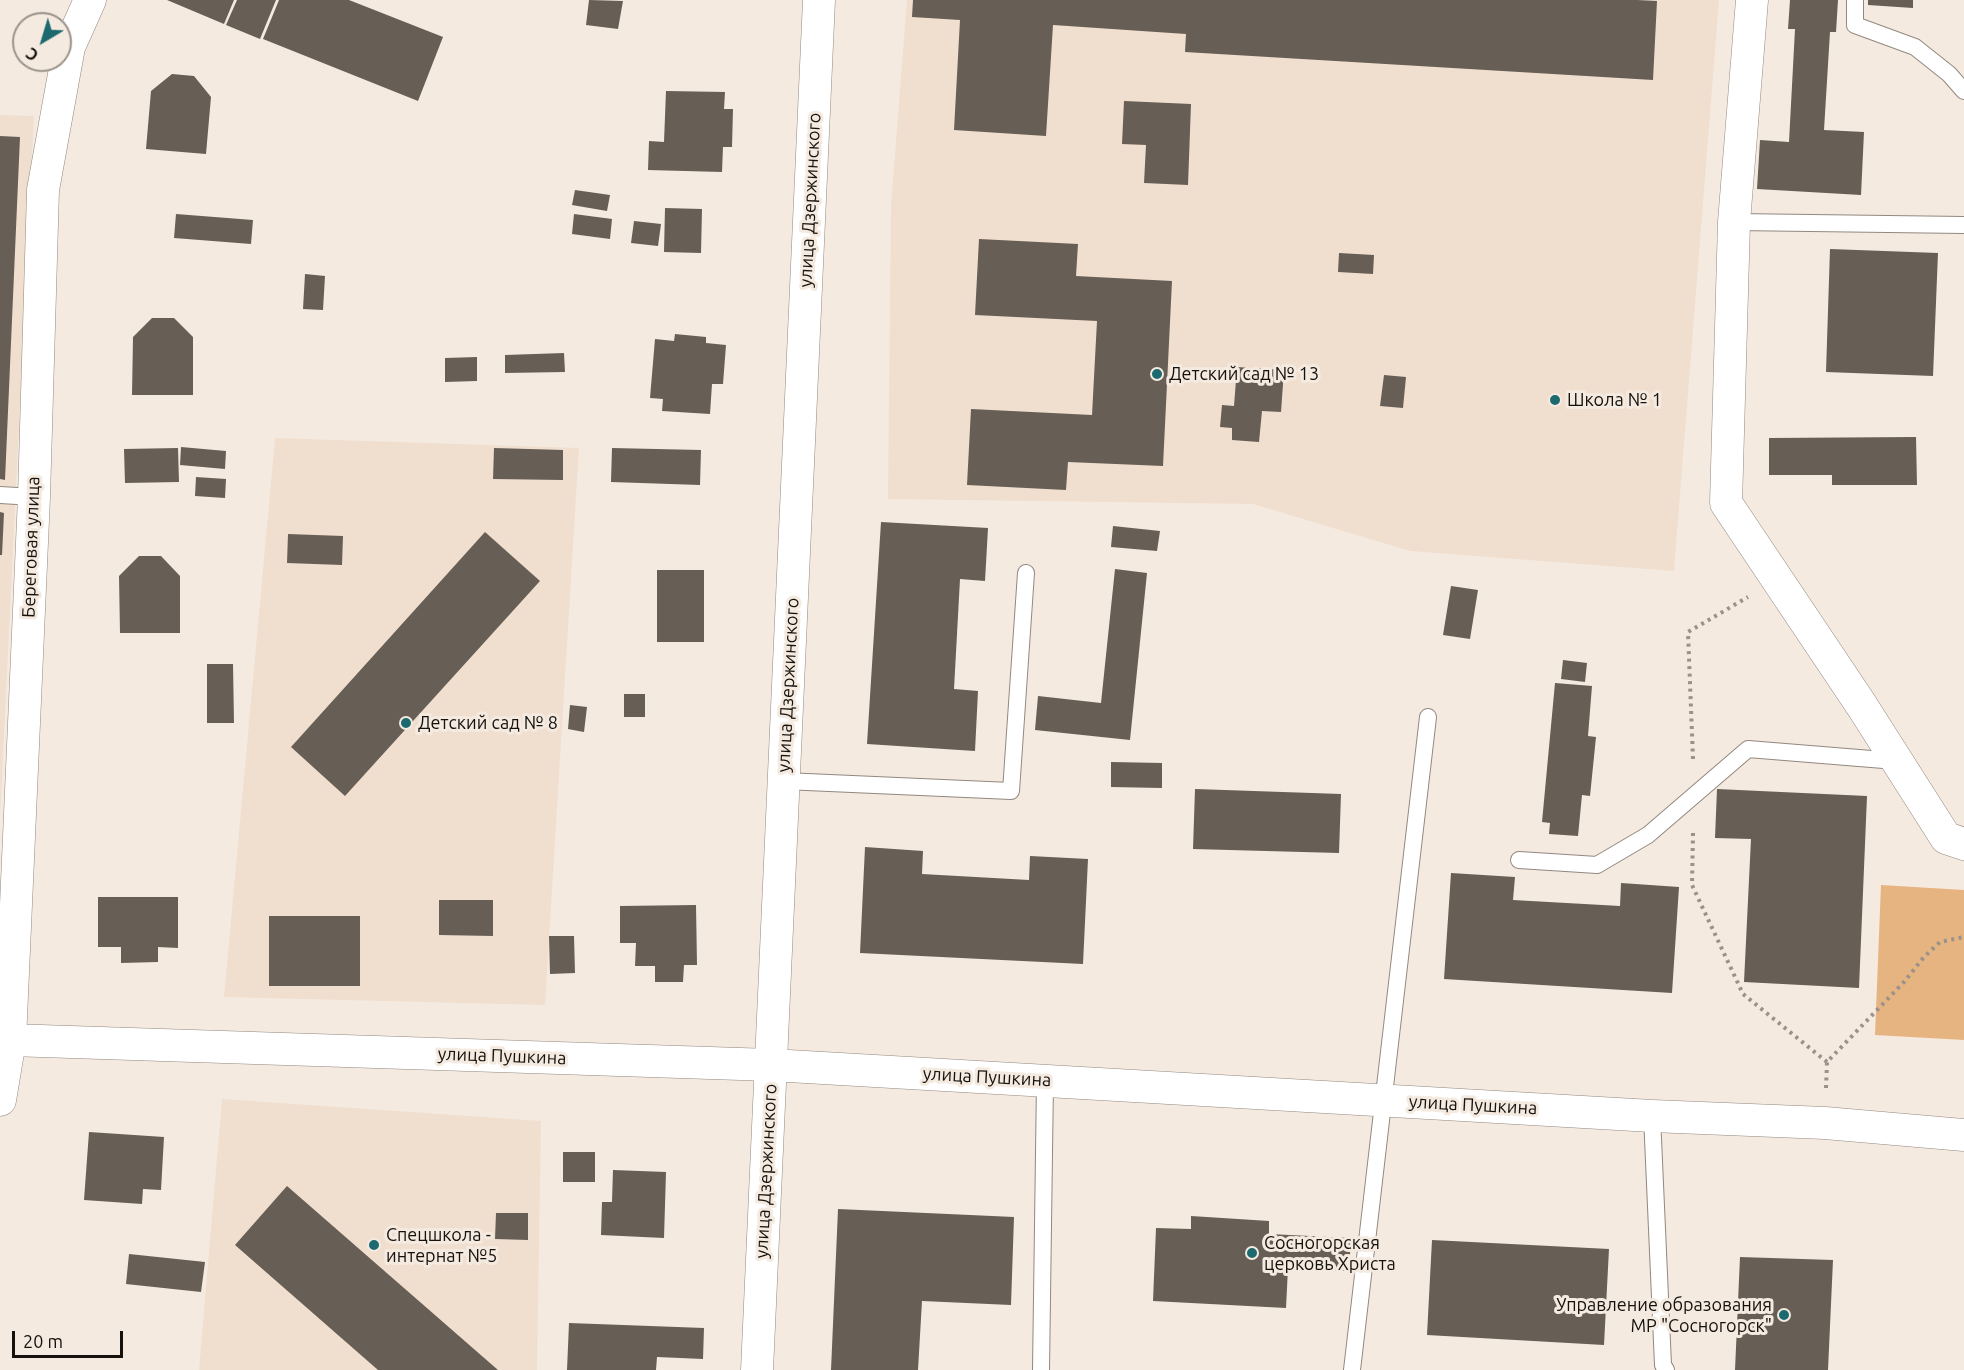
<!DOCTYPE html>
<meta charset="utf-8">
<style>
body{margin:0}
#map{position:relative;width:1964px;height:1370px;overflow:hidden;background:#f5eae0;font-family:Ubuntu,sans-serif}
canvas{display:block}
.north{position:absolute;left:12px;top:12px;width:60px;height:60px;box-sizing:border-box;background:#f5eae0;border:2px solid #9b948c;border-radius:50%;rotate:218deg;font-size:16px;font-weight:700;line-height:24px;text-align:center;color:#15120e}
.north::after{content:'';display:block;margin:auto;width:21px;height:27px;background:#1c696f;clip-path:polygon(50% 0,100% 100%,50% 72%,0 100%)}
.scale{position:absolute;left:12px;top:1331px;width:111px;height:27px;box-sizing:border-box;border:3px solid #15120e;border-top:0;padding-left:8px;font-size:18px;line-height:21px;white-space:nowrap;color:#15120e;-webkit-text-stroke:4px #f5eae0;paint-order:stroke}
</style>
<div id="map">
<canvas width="1964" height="1370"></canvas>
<div class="north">С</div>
<div class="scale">20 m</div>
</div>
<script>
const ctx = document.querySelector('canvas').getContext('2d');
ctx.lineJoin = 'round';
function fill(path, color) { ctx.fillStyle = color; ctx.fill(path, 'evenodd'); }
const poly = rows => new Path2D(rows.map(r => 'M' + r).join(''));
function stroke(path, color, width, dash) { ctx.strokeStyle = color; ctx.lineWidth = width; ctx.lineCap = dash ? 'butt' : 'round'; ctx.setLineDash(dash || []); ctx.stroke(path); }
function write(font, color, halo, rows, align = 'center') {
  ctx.font = font + ' Ubuntu,sans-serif'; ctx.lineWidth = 6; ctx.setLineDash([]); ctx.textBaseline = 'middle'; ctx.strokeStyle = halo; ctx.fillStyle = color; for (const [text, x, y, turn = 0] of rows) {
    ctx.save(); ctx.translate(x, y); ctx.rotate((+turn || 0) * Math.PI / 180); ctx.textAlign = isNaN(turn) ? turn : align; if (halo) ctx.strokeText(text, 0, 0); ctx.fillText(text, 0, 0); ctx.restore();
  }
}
fill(poly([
 [907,0,1719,0,1674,571,1410,551,1253,504,888,499,891,205],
 [0,115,34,116,0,818],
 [275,438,579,448,545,1005,224,997],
 [222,1099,541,1121,537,1370,199,1370]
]), '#f0dfcf');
fill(poly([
 [1881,885,1964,890,1964,1040,1875,1035]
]), '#e6b480');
fill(poly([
 [167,0,234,0,224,24],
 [237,0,276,0,260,39,226,25],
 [279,0,349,0,443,37,418,101,263,39],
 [589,0,623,1,618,29,586,25],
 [913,0,1637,0,1657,1,1653,80,1185,52,1186,34,1053,25,1046,136,954,130,960,20,912,17],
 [1790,0,1838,0,1836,32,1830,32,1824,130,1864,132,1861,195,1757,189,1760,140,1789,142,1795,29,1788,29],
 [1868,0,1913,0,1913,8,1868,5],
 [172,74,194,76,211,97,206,154,146,149,151,91],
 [666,91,725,92,724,109,733,109,732,147,723,147,722,172,648,170,649,141,664,142],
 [1124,101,1191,104,1188,185,1144,183,1146,145,1122,144],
 [0,136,20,137,5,480,0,479],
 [575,190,610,195,607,211,572,205],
 [665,208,702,209,701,253,664,252],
 [176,214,253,220,251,244,174,238],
 [574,214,612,219,610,239,572,234],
 [634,221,661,224,658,246,631,243],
 [979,239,1078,244,1076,276,1172,281,1163,466,1068,462,1066,490,967,485,971,409,1092,415,1097,321,975,315],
 [1830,249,1938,253,1933,376,1826,372],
 [1339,253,1374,255,1373,274,1338,272],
 [305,274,325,276,323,310,303,309],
 [152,318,174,318,193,337,193,395,132,395,133,337],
 [675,334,706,337,706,343,726,345,723,384,712,384,710,414,662,411,663,399,650,398,655,339,674,341],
 [564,353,565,372,505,373,505,355],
 [477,357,477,381,445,382,445,358],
 [1237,367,1284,370,1281,412,1262,411,1259,442,1232,440,1232,428,1220,427,1222,405,1234,406],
 [1384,375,1406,377,1403,408,1380,406],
 [1916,437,1917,485,1832,485,1832,475,1769,475,1769,438],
 [181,447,226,451,225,469,180,465],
 [178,448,179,482,125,483,124,449],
 [494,448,563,450,563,480,493,479],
 [612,448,701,450,700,485,611,482],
 [196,477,226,479,225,498,195,496],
 [0,512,4,513,2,555,0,555],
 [881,522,988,528,985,581,960,579,954,689,978,691,975,751,867,744],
 [1113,526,1160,531,1157,551,1111,547],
 [485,532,540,581,345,796,291,747],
 [288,534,343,536,342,565,287,563],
 [139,556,161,556,180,576,180,633,120,633,119,576],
 [1115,569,1147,573,1130,740,1035,730,1038,696,1101,703],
 [657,570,704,570,704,642,657,642],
 [1451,586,1478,590,1470,639,1443,635],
 [1563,660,1587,663,1585,682,1561,679],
 [207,664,233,664,234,723,207,723],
 [1555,683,1592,686,1588,736,1596,737,1590,796,1582,795,1578,836,1549,834,1550,823,1542,822],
 [624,694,645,694,645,717,624,717],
 [570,705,587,707,584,732,568,729],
 [1111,762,1162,763,1162,788,1111,787],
 [1195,789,1341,794,1339,853,1193,849],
 [1717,789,1867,796,1859,988,1744,982,1751,839,1715,838],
 [865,847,923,851,922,874,1029,880,1030,856,1088,859,1083,964,860,953],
 [1451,873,1515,877,1513,900,1620,906,1621,883,1679,887,1672,993,1444,979],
 [98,897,178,897,178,948,158,947,158,962,121,963,121,947,98,947],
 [439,900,493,900,493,936,439,935],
 [696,905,697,965,684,965,683,982,655,982,655,966,635,966,636,943,620,943,620,906],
 [269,916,360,916,360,986,269,986],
 [549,936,574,936,575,973,550,974],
 [89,1132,164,1137,161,1190,143,1189,142,1204,84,1200],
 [563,1152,595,1152,595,1182,563,1182],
 [613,1170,666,1172,664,1238,601,1235,602,1202,612,1202],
 [287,1186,498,1370,378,1370,235,1245],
 [838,1209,1014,1217,1011,1305,922,1301,918,1370,831,1370],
 [496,1213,528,1213,528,1240,495,1239],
 [1191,1216,1269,1221,1269,1234,1351,1238,1349,1271,1288,1268,1286,1308,1153,1301,1156,1228,1191,1229],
 [1432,1240,1609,1249,1604,1345,1427,1335],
 [129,1254,205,1262,201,1292,126,1284],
 [1740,1257,1833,1260,1828,1370,1735,1370],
 [569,1323,704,1328,703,1359,657,1357,656,1370,567,1370]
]), '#675e55');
const lane = poly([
 [1855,0,1855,25,1915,47,1949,74,1964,91],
 [1734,222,1964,225],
 [0,495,34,497],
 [784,781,1011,791,1026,573],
 [1519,860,1597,865,1648,835,1748,749,1896,761],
 [1652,1116,1663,1365,1666,1370],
 [1041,1370,1045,1081],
 [1352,1370,1428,717]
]);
const street = poly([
 [1752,0,1734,222,1726,503,1862,706,1946,838,1964,844],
 [10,1040,771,1065,1652,1116,1825,1123,1964,1135],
 [0,1100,10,1040,34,497,43,190,69,47,90,0],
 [757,1370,819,0]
]);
stroke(lane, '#92887f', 18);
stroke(street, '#92887f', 33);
stroke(poly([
 [1693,759,1688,632,1748,597],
 [1693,833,1692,885,1743,994,1827,1062],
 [1826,1088,1827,1062,1904,982,1924,957,1940,942,1964,937]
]), '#99918a', 4, [3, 4.5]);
stroke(lane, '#fff', 16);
stroke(street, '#fff', 32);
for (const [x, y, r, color] of [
 [1157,374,6,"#1c696f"],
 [1555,400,6,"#1c696f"],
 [406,723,6,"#1c696f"],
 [374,1245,6,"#1c696f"],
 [1252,1253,6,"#1c696f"],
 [1784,1315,6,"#1c696f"]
]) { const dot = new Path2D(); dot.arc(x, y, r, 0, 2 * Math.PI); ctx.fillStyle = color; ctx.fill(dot); stroke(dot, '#f5eae0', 2); }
write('18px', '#15120e', '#f5eae0', [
 ["улица Дзержинского",810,200,-87],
 ["Береговая улица",31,547,-88],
 ["улица Дзержинского",788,685,-87],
 ["улица Пушкина",502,1056,2],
 ["улица Пушкина",987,1077,3],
 ["улица Пушкина",1473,1105,3],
 ["улица Дзержинского",766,1171,-87]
]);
write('18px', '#15120e', '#f5eae0', [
 ["Детский сад № 13",1169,374],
 ["Школа № 1",1567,400],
 ["Детский сад № 8",418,723],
 ["Спецшкола -",386,1235],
 ["интернат №5",386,1256],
 ["Сосногорская",1264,1243],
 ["церковь Христа",1264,1264],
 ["Управление образования",1772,1305,"right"],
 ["МР \"Сосногорск\"",1772,1326,"right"]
], 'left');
</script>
